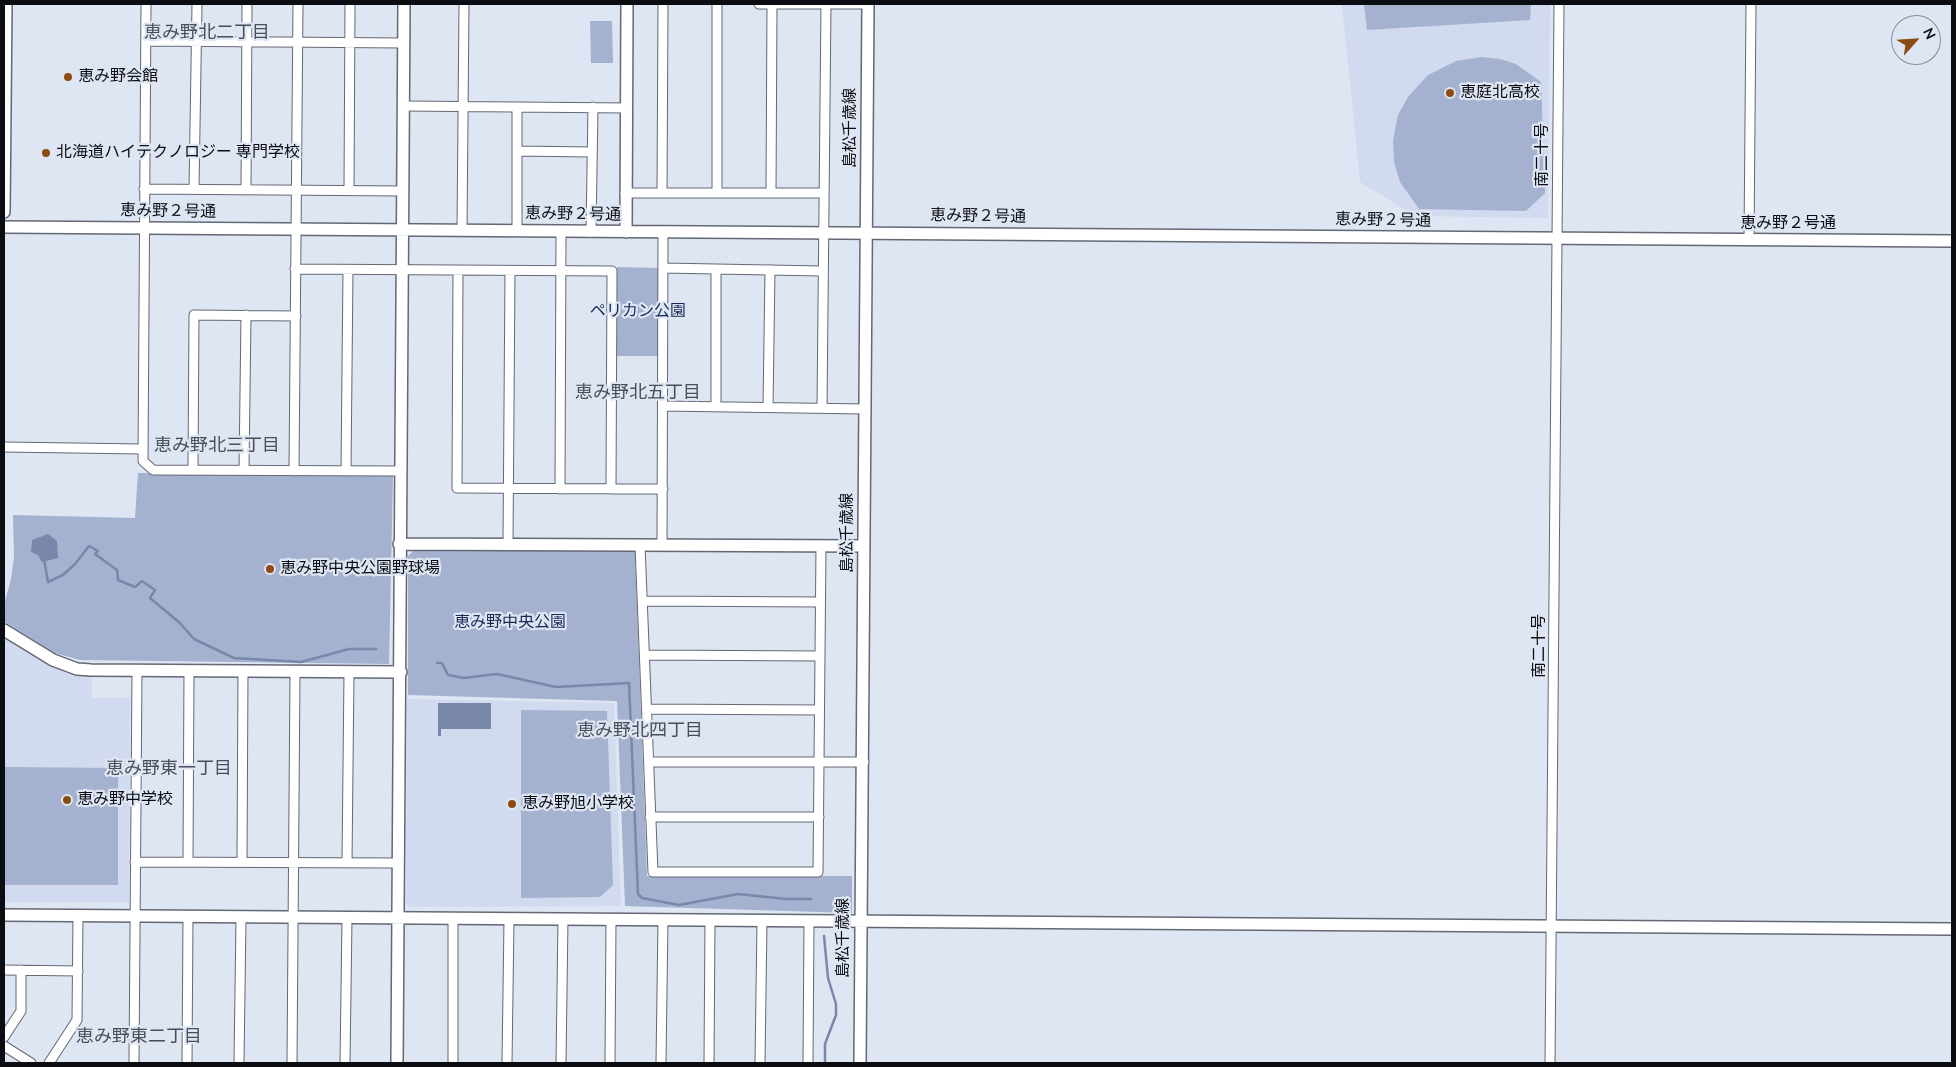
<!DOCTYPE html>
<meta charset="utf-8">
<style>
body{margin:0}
#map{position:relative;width:1956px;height:1067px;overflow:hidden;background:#dee5f3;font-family:"Nunito Sans",sans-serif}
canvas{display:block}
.frame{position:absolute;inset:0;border:5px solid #0b0d12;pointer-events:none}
.north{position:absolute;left:1891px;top:15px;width:50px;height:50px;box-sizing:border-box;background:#dee5f3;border:1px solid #8a8f99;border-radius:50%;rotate:64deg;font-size:14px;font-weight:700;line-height:20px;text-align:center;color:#0b0d12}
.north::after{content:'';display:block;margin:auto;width:18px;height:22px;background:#8b4b13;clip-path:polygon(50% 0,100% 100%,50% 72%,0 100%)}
</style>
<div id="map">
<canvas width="1956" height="1067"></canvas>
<div class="frame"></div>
<div class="north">N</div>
</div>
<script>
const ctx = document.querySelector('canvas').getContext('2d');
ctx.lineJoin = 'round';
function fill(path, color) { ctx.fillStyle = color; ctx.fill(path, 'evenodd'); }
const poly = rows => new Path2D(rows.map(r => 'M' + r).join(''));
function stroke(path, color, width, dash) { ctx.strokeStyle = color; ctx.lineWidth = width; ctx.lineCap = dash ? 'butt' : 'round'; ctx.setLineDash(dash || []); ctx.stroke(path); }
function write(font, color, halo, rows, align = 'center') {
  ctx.font = font + ' "Nunito Sans","Noto Sans JP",sans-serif'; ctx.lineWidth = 4.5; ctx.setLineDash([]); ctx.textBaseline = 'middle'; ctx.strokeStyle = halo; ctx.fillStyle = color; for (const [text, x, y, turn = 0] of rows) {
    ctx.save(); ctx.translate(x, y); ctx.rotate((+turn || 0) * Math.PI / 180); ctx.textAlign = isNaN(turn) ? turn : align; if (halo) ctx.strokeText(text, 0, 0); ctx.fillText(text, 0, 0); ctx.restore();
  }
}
fill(poly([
 [1342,4,1550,4,1548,218,1415,216,1360,182],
 [4,635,72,673,92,676,92,698,130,698,129,902,4,902],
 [407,699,614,703,621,906,410,907,406,904]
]), '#d1daef');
fill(poly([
 [1364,4,1531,4,1530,20,1367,30],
 [590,21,612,21,613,63,591,63],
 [1482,57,1500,59,1516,64,1541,82,1545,193,1526,211,1419,209,1400,182,1394,162,1393,140,1398,115,1408,97,1428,75,1456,61],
 [617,267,659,268,658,356,616,356],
 [138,473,393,476,389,664,80,660,55,653,5,622,4,605,11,579,14,557,13,515,135,518],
 [419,546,635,552,647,876,852,876,852,913,625,906,617,701,408,695,408,556],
 [521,710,607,711,613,885,600,897,521,898],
 [4,767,118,768,118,885,4,885]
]), '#a4b1cf');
fill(poly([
 [48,534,57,541,58,558,42,562,38,555,31,552,32,540],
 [438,703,491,703,491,729,441,729,441,736,438,736]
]), '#7988aa');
stroke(poly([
 [44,559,48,582,63,575,75,564,89,546,98,551,95,554,117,570,118,580,135,587,142,581,155,590,150,598,180,623,194,639,234,658,301,662,349,649,376,649],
 [437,663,442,663,448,675,464,678,497,674,556,687,629,683,638,894,642,898,679,905,738,894,786,899,811,899],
 [824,936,828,978,836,1004,836,1015,825,1044,825,1063]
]), '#7988aa', 2.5);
const street = poly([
 [146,4,143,461,153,470,401,471],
 [759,4,868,4],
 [146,41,404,43],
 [403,106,627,108],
 [517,107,517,230],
 [517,151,592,152],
 [144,189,403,191],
 [194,189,197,4],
 [246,190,247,4],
 [349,190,350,4],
 [625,193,824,193],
 [662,193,663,4],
 [717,193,717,4],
 [771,193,772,4],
 [462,230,464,4],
 [591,232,593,107],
 [1749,240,1751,4],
 [663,268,822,271],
 [295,269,612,271,611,489],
 [716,269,716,407],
 [458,271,457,488,663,489],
 [663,406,865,409],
 [768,407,770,270],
 [822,408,826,4],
 [4,447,142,449],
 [193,468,194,315,296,316],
 [244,470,246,315],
 [294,471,298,4],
 [346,471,348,270],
 [560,489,561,232],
 [508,543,510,271],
 [640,545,653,872,818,872,821,546],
 [662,545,663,232],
 [643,601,820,602],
 [646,655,820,656],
 [647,709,819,710],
 [649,762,864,762],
 [650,817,819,817],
 [135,862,399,863],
 [188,862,189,671],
 [242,862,243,671],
 [347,863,349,672],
 [4,970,78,971],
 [4,1037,21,1011,21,970],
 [4,1046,31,1063],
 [49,1063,77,1020,78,916],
 [134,1063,137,671],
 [187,1063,188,917],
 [239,1063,241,918],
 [292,1063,295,672],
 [345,1063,347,918],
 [453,1063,453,919],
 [507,1063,509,920],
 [561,1063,563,919],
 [610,1063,611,921],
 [661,1063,663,920],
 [709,1063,710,920],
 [760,1063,762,921],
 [808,1063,809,922],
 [1550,1063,1559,4]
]);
const secondary = poly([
 [4,212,6,4],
 [4,227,1952,241],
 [626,232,627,4],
 [399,544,864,546],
 [4,630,53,660,77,669,91,670,401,672],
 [4,915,1952,929],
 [397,1063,404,4],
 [860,1063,868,4]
]);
stroke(street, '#636874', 11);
stroke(secondary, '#636874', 14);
stroke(street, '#fff', 9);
stroke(secondary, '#fff', 11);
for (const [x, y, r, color] of [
 [68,77,5,"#8b4b13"],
 [1450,93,5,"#8b4b13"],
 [46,153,5,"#8b4b13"],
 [270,569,5,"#8b4b13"],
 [67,800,5,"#8b4b13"],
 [512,804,5,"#8b4b13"]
]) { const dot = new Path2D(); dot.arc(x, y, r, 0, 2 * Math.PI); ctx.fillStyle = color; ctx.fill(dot); stroke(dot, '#dee5f3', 2); }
write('16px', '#0b0d12', '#dee5f3', [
 ["恵み野会館",78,77],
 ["恵庭北高校",1460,93],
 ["北海道ハイテクノロジー 専門学校",56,153],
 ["恵み野中央公園野球場",280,569],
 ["恵み野中学校",77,800],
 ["恵み野旭小学校",522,804]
], 'left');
write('16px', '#0b0d12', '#dee5f3', [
 ["島松千歳線",851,128,-90],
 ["南二十号",1543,155,-90],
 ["恵み野２号通",168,212,1],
 ["恵み野２号通",573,215,1],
 ["恵み野２号通",978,217,1],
 ["恵み野２号通",1383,221,1],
 ["恵み野２号通",1788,224],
 ["島松千歳線",848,533,-90],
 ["南二十号",1540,646,-90],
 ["島松千歳線",844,938,-90]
]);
write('16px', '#182856', '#dee5f3', [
 ["ペリカン公園",638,312],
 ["恵み野中央公園",510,623]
]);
write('18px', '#494f5a', '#dee5f3', [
 ["恵み野北二丁目",207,34],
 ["恵み野北五丁目",638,394],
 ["恵み野北三丁目",217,447],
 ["恵み野北四丁目",640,732],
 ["恵み野東一丁目",169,770],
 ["恵み野東二丁目",139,1038]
]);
</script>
